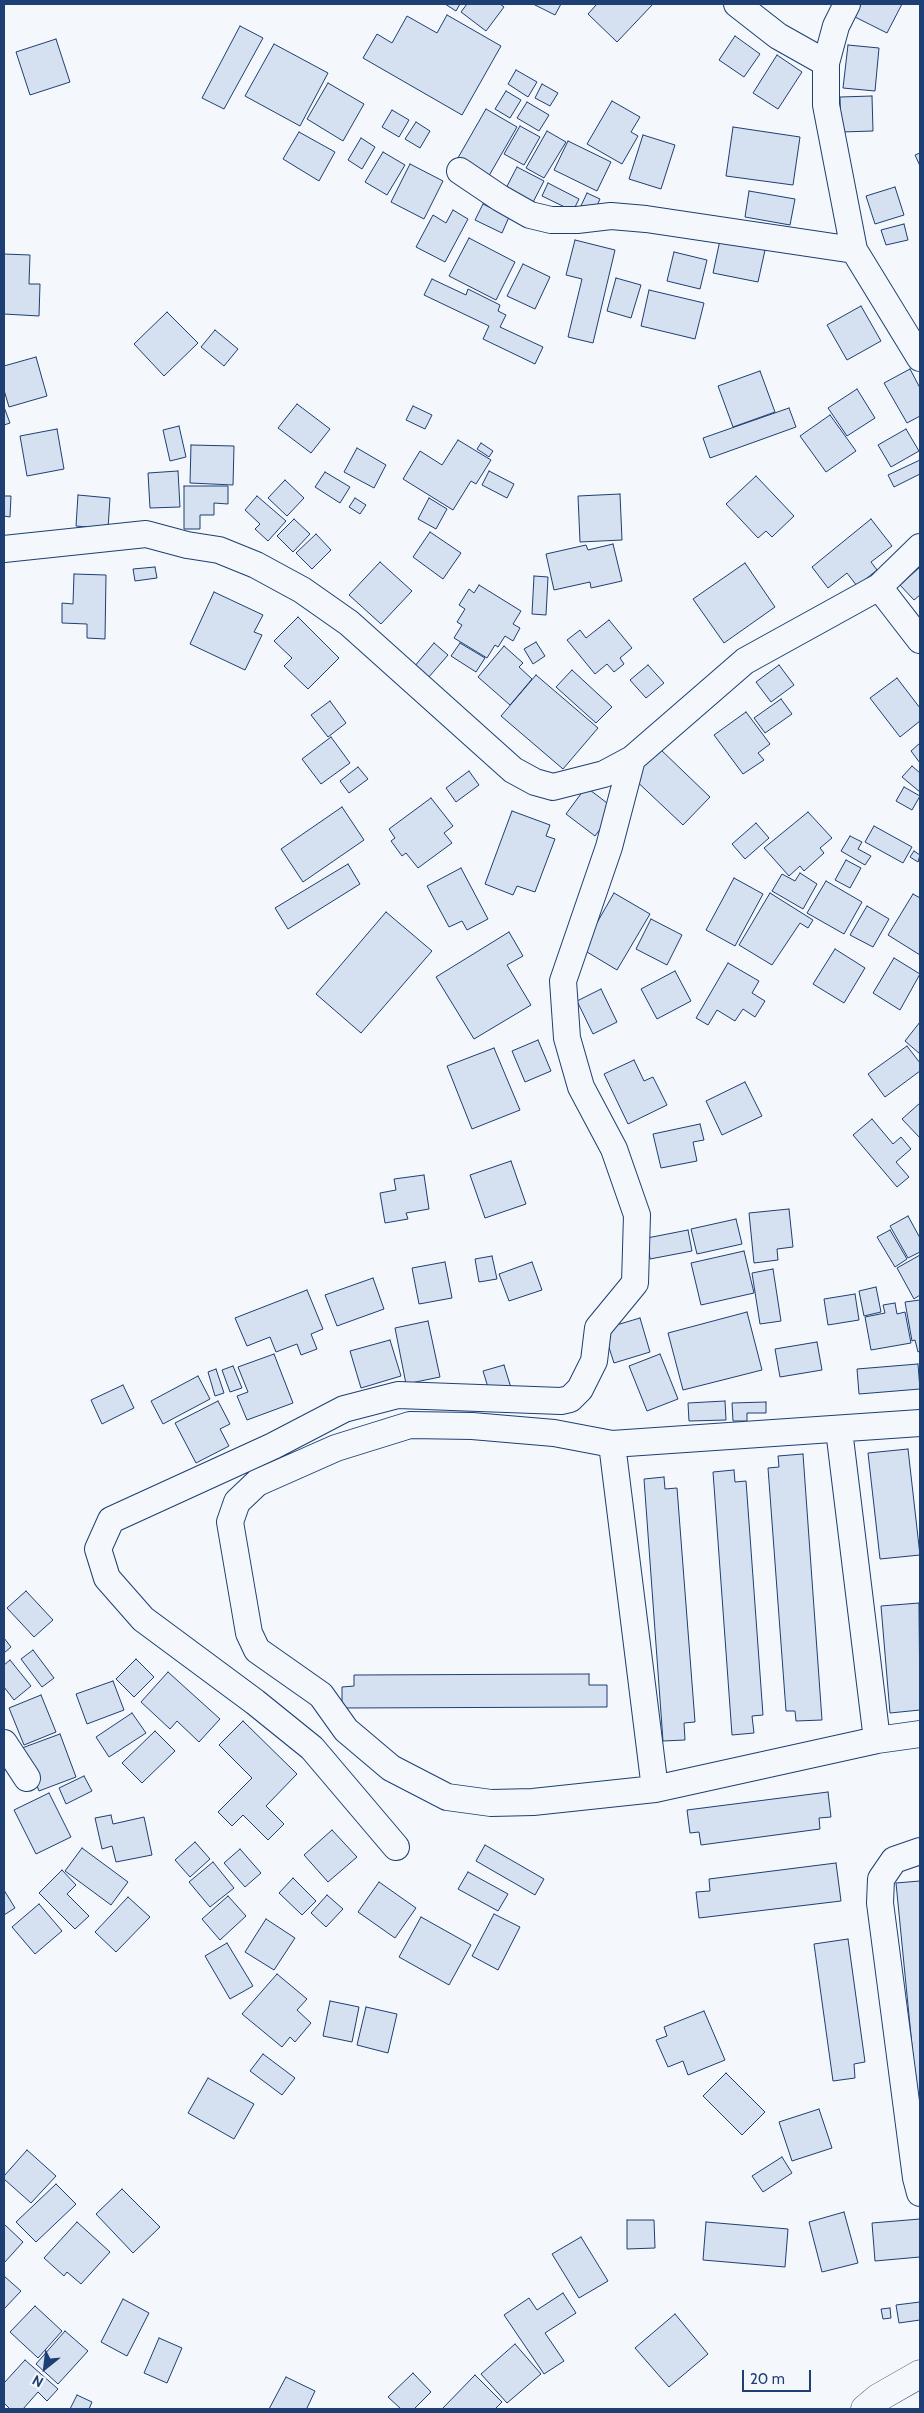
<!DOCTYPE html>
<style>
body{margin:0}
#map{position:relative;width:924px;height:2413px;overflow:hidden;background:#f4f7fb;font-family:Cabin,sans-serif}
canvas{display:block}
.frame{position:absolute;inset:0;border:5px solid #1d3f73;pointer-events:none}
.north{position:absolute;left:20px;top:2343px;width:50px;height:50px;-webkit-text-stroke:4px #f4f7fb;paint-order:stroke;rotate:209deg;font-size:14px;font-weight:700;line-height:20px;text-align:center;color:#1d3f73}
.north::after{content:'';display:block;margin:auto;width:18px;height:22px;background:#1d3f73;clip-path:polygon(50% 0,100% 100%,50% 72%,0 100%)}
.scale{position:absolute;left:742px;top:2370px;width:69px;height:22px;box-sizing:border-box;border:2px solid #1d3f73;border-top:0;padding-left:6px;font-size:15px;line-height:18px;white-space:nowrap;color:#1d3f73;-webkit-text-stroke:4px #f4f7fb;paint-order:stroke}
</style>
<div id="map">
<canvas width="924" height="2413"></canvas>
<div class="frame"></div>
<div class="north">N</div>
<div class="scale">20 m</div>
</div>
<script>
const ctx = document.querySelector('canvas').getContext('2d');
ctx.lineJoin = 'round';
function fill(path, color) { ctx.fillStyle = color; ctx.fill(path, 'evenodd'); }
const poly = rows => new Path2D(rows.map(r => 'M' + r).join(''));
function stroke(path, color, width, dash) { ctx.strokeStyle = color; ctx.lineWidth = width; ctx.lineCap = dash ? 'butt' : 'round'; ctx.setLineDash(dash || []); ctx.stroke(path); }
const building = poly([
 [445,4,460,4,456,11,445,4],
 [467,4,500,4,504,7,486,31,461,12,467,4],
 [533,4,561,4,555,15,533,4],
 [597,4,653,4,617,42,588,14,597,4],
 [861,4,902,4,887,33,855,17,861,4],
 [447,15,501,46,462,115,363,58,377,34,392,43,407,16,437,33,447,15],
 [240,26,263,38,224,109,202,98,240,26],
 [735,36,760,54,744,77,719,60,735,36],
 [56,39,70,82,30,95,16,52,56,39],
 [274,44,328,73,300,126,245,96,274,44],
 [848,45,879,48,875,91,843,88,848,45],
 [777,55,802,72,778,109,753,93,777,55],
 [516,70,537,82,528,97,508,84,516,70],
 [328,83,364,104,343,141,307,119,328,83],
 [542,84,558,93,550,106,535,98,542,84],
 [506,91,521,100,510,118,495,109,506,91],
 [872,96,873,131,841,132,840,97,872,96],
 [612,101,640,117,631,132,638,136,622,164,587,144,612,101],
 [527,102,549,115,539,131,517,118,527,102],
 [486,109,517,127,486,181,455,163,486,109],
 [392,110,409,120,399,137,382,127,392,110],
 [416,122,430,131,420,148,405,139,416,122],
 [520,126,540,137,524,165,504,154,520,126],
 [733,127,800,137,793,185,726,176,733,127],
 [547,131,566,142,544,178,526,168,547,131],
 [299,132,335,152,319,181,283,159,299,132],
 [643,135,675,145,661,189,629,179,643,135],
 [361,138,375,147,362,169,348,160,361,138],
 [568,141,611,162,597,191,554,170,568,141],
 [383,152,405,165,387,195,365,182,383,152],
 [920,153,920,166,915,155,920,153],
 [410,164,443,181,424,219,391,202,410,164],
 [517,167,544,181,531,206,504,192,517,167],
 [548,183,579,199,573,211,542,196,548,183],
 [895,187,904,215,875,224,866,196,895,187],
 [749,191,795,199,790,225,745,217,749,191],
 [587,193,600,199,592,216,579,210,587,193],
 [483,204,509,217,502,233,475,220,483,204],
 [453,210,468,219,445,262,416,247,433,215,446,223,453,210],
 [904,224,908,240,886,245,881,230,904,224],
 [469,238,515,262,496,300,449,276,469,238],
 [575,240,615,250,593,343,568,337,582,279,566,275,575,240],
 [720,240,765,250,758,282,713,273,720,240],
 [674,252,707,260,700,289,667,281,674,252],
 [4,254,30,255,29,284,40,284,39,316,4,314,4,254],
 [523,264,550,277,535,309,507,296,523,264],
 [616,278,641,285,631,318,607,311,616,278],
 [432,279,466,295,468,289,500,305,498,311,506,315,500,327,543,347,535,364,483,339,489,326,424,295,432,279],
 [649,290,704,303,695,339,641,326,649,290],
 [861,306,881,341,847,360,827,325,861,306],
 [167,312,198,343,164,376,134,344,167,312],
 [215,330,238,349,224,366,201,347,215,330],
 [36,357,47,396,9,407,4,390,4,366,36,357],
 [910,369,920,388,920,416,907,423,884,383,910,369],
 [760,371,775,412,733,427,718,386,760,371],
 [857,389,875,418,847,436,828,408,857,389],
 [297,404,330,429,311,453,278,428,297,404],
 [413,406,432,415,425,429,406,420,413,406],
 [4,407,10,423,4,425,4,407],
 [789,408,796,427,710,458,703,438,789,408],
 [830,415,856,451,826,472,800,436,830,415],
 [179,426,186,457,170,461,163,430,179,426],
 [57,429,64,469,27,476,20,436,57,429],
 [906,429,919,451,891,467,878,445,906,429],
 [458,440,491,460,476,484,471,481,453,510,403,479,420,451,442,465,458,440],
 [481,443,493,451,489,457,477,449,481,443],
 [191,445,234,446,233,485,190,483,191,445],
 [357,448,386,465,374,488,344,472,357,448],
 [920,460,920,474,894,487,888,475,920,460],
 [178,471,180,507,150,508,148,473,178,471],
 [489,471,514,484,507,498,482,485,489,471],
 [325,472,350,487,340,503,315,487,325,472],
 [756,476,794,516,772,537,766,531,758,538,726,504,756,476],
 [285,480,304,498,287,516,268,498,285,480],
 [184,486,228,486,228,504,214,503,214,515,200,515,200,529,184,529,184,486],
 [620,494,622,540,580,542,578,496,620,494],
 [78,495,110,498,108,529,76,526,78,495],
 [4,496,11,496,10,517,4,516,4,496],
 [257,496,286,521,268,541,255,529,260,524,245,510,257,496],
 [355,498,366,505,360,514,349,507,355,498],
 [429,498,447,509,436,529,418,519,429,498],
 [294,519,310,534,293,552,277,536,294,519],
 [871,519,892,546,871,562,877,570,857,586,847,573,828,588,812,567,871,519],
 [430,532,461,553,443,579,413,557,430,532],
 [316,534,331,550,312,569,296,553,316,534],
 [613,544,622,581,591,588,590,582,554,590,546,554,586,545,588,550,613,544],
 [380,562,412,591,381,624,349,595,380,562],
 [745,563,775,607,724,643,693,599,745,563],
 [155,567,157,578,135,581,133,569,155,567],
 [920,567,920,595,914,600,900,585,920,567],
 [74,574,106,575,105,639,87,638,87,624,62,623,62,603,73,604,74,574],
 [534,576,548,577,546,615,532,614,534,576],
 [479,585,521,611,513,624,520,628,513,641,505,636,498,647,495,645,487,658,454,638,462,625,457,622,465,609,459,605,469,589,474,593,479,585],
 [214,592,263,615,254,632,262,635,245,670,190,644,214,592],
 [298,617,339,658,308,689,284,666,292,658,274,641,298,617],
 [609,620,632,648,620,658,624,664,614,672,607,664,595,674,567,640,580,630,586,638,609,620],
 [536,642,545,656,533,664,524,649,536,642],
 [434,643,448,655,428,678,414,667,434,643],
 [460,643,485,658,476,672,451,656,460,643],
 [504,646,523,663,519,667,532,679,510,705,478,677,504,646],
 [648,665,664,683,646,698,630,680,648,665],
 [779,665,794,685,771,702,756,682,779,665],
 [572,670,612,707,596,723,556,687,572,670],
 [536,675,598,728,563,769,501,716,536,675],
 [897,678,920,708,920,721,900,737,870,698,897,678],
 [781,699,792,714,765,733,754,718,781,699],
 [330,701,346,723,328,737,311,715,330,701],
 [746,712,770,744,758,753,764,760,743,774,714,735,746,712],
 [331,737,350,763,321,784,302,759,331,737],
 [920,743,920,763,911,751,920,743],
 [659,748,710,797,683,825,631,776,659,748],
 [912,766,920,773,920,792,902,777,912,766],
 [358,767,368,779,349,793,340,781,358,767],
 [469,771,479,785,456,802,446,788,469,771],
 [586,787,615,809,595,836,566,814,586,787],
 [904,787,920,796,912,810,896,801,904,787],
 [431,798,453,826,444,833,452,843,418,868,406,853,402,856,391,841,395,838,389,829,431,798],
 [342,807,364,840,303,882,281,849,342,807],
 [512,811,550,825,546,836,555,839,535,892,517,886,513,895,485,884,512,811],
 [808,812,832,838,820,848,824,853,804,871,800,866,789,876,764,848,808,812],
 [756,823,769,838,745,859,732,844,756,823],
 [874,826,912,847,903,863,865,842,874,826],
 [850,836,862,842,858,849,871,856,865,865,841,851,850,836],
 [914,851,920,855,918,862,910,857,914,851],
 [846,860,861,868,850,888,835,880,846,860],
 [348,864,360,884,288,929,275,908,348,864],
 [461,868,488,919,467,930,462,921,449,927,427,886,461,868],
 [800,873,817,884,803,909,772,891,782,874,795,881,800,873],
 [734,878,763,894,735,946,706,930,734,878],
 [826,881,862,902,844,934,807,913,826,881],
 [614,893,650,914,617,970,582,949,614,893],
 [770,893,813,920,808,928,800,923,772,965,739,945,770,893],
 [913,894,920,898,920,955,888,935,913,894],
 [867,906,889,919,873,947,850,935,867,906],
 [386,912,432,951,361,1033,316,994,386,912],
 [651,919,682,935,667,965,636,949,651,919],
 [509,932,523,956,507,965,531,1005,474,1039,436,977,509,932],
 [835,949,865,968,844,1003,813,984,835,949],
 [894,958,920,974,900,1010,873,993,894,958],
 [728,963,759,981,752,993,765,1001,755,1017,743,1009,735,1021,717,1010,708,1025,696,1018,728,963],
 [675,971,691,1001,657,1019,641,989,675,971],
 [601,989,617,1022,593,1034,577,1001,601,989],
 [920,1022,920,1054,905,1041,920,1022],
 [538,1040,551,1071,525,1082,512,1051,538,1040],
 [907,1046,920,1063,920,1071,885,1097,868,1074,907,1046],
 [494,1048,520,1110,472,1129,447,1066,494,1048],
 [634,1060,644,1081,653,1077,667,1105,628,1124,604,1074,634,1060],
 [745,1082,762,1116,722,1135,706,1101,745,1082],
 [920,1103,920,1138,902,1119,920,1103],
 [872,1119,893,1144,901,1137,911,1149,896,1162,909,1177,897,1187,853,1135,872,1119],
 [700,1124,704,1140,693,1142,697,1161,661,1168,653,1134,700,1124],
 [511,1161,526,1204,485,1218,470,1175,511,1161],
 [424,1175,429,1209,406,1213,408,1219,385,1223,380,1193,396,1190,394,1179,424,1175],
 [789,1209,793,1247,777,1249,778,1260,754,1263,749,1213,789,1209],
 [908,1216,920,1238,920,1252,908,1258,890,1226,908,1216],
 [736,1219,742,1244,697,1254,691,1229,736,1219],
 [688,1230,692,1251,650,1259,647,1238,688,1230],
 [890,1230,907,1259,895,1267,877,1237,890,1230],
 [744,1251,754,1293,701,1305,691,1263,744,1251],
 [920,1255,920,1295,914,1299,897,1268,920,1255],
 [492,1256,497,1279,479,1282,475,1259,492,1256],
 [445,1262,452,1298,419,1304,412,1268,445,1262],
 [532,1262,542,1290,509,1301,499,1274,532,1262],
 [773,1269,781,1321,760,1324,752,1273,773,1269],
 [373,1278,384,1309,337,1326,325,1295,373,1278],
 [876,1287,881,1312,864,1316,859,1291,876,1287],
 [307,1290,323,1329,311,1334,317,1349,301,1355,297,1344,276,1352,270,1337,247,1346,235,1318,307,1290],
 [855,1294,859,1320,828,1325,824,1299,855,1294],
 [920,1300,920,1351,918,1352,915,1340,912,1341,905,1302,920,1300],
 [895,1303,897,1314,905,1312,911,1343,871,1350,865,1317,885,1313,883,1305,895,1303],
 [747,1312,762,1370,683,1390,668,1333,747,1312],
 [640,1318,650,1352,614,1363,603,1329,640,1318],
 [428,1321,440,1377,406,1384,395,1328,428,1321],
 [390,1340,401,1376,361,1388,350,1351,390,1340],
 [817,1342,822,1370,780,1377,775,1349,817,1342],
 [274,1354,293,1403,247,1420,237,1396,248,1392,238,1367,274,1354],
 [660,1354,678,1399,647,1411,629,1366,660,1354],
 [918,1364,920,1389,859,1394,857,1369,918,1364],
 [504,1365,512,1391,491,1397,483,1371,504,1365],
 [233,1366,242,1388,230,1392,222,1370,233,1366],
 [216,1369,224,1393,215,1396,208,1372,216,1369],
 [198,1376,210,1399,163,1424,151,1401,198,1376],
 [123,1385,134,1408,102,1424,91,1400,123,1385],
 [218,1401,230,1424,220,1429,229,1446,196,1463,175,1423,218,1401],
 [725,1401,726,1420,689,1421,688,1403,725,1401],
 [766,1402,766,1413,747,1413,747,1421,733,1421,732,1403,766,1402],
 [908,1449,920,1555,880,1559,868,1453,908,1449],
 [803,1454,822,1720,796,1721,795,1711,786,1711,768,1468,779,1467,778,1456,803,1454],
 [734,1470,735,1482,746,1481,763,1715,752,1716,754,1733,732,1735,713,1472,734,1470],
 [664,1477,665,1489,677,1488,695,1722,684,1723,685,1740,663,1741,644,1479,664,1477],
 [26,1591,53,1620,34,1637,7,1608,26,1591],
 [919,1603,920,1710,890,1713,881,1606,919,1603],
 [4,1638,11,1647,4,1653,4,1638],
 [33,1650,54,1678,42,1687,21,1659,33,1650],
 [136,1659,154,1677,134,1697,116,1679,136,1659],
 [10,1660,31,1686,14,1700,4,1687,4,1665,10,1660],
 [168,1672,220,1719,199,1742,177,1721,170,1729,141,1702,168,1672],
 [589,1674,589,1685,607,1685,607,1707,342,1708,342,1687,354,1686,354,1675,589,1674],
 [113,1681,124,1710,87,1724,76,1694,113,1681],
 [41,1695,56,1732,24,1745,9,1708,41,1695],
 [132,1713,146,1733,109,1757,96,1737,132,1713],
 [243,1721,297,1774,266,1806,284,1824,268,1840,243,1815,232,1826,218,1812,252,1778,219,1745,243,1721],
 [155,1731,175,1751,142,1783,122,1763,155,1731],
 [60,1734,76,1777,39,1791,22,1748,60,1734],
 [84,1776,92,1791,66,1804,59,1788,84,1776],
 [828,1792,831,1817,819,1818,820,1829,701,1845,699,1832,690,1833,687,1810,828,1792],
 [49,1793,71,1837,36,1854,14,1810,49,1793],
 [111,1815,113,1824,144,1817,152,1855,116,1862,112,1846,102,1849,95,1818,111,1815],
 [332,1830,357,1857,328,1882,304,1855,332,1830],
 [195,1842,210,1859,190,1877,175,1860,195,1842],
 [485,1845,544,1879,535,1895,476,1861,485,1845],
 [82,1848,128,1882,111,1905,65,1871,82,1848],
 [240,1849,261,1873,245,1887,224,1863,240,1849],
 [213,1862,234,1888,210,1907,189,1882,213,1862],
 [836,1863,841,1901,699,1918,696,1892,710,1891,709,1879,836,1863],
 [62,1870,76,1885,67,1894,89,1916,75,1929,39,1893,62,1870],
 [468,1872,508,1894,498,1911,458,1889,468,1872],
 [293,1878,316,1901,302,1915,279,1893,293,1878],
 [920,1881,920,2107,918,2107,896,1883,920,1881],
 [379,1882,416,1908,395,1938,358,1912,379,1882],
 [4,1890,15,1908,4,1915,4,1890],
 [327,1895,343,1909,326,1927,311,1913,327,1895],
 [228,1896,246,1916,220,1940,202,1919,228,1896],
 [128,1897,150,1917,116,1952,95,1932,128,1897],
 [39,1904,62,1931,35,1954,12,1927,39,1904],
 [494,1914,520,1927,498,1970,472,1956,494,1914],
 [421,1917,471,1945,449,1985,399,1957,421,1917],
 [266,1919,295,1938,274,1970,245,1952,266,1919],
 [848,1939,865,2062,854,2064,855,2078,833,2081,814,1944,848,1939],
 [227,1943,253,1986,230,1999,205,1956,227,1943],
 [277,1974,307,1999,297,2010,311,2023,295,2042,290,2037,282,2047,242,2014,277,1974],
 [330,2001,359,2007,352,2042,323,2036,330,2001],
 [366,2007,397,2014,388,2053,357,2045,366,2007],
 [704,2011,725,2060,688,2075,683,2061,668,2067,656,2040,667,2036,664,2027,704,2011],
 [263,2054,295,2078,282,2095,250,2071,263,2054],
 [726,2073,765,2112,742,2135,703,2096,726,2073],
 [208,2078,254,2104,234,2139,188,2113,208,2078],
 [819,2109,832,2148,792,2161,779,2122,819,2109],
 [27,2150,56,2176,31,2203,4,2179,4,2176,27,2150],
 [782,2157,792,2173,763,2192,752,2176,782,2157],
 [56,2184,76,2204,36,2242,16,2222,56,2184],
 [122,2189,160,2227,133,2253,96,2214,122,2189],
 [844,2212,858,2263,822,2272,809,2222,844,2212],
 [920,2219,920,2257,875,2261,872,2223,920,2219],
 [627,2220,654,2220,655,2248,627,2249,627,2220],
 [77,2222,110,2252,81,2284,67,2272,64,2276,44,2258,77,2222],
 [706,2222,788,2229,785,2267,703,2260,706,2222],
 [4,2224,23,2242,4,2263,4,2224],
 [581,2237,608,2281,579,2298,552,2254,581,2237],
 [4,2276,21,2291,4,2309,4,2276],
 [563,2293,576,2313,545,2333,564,2361,544,2374,504,2315,529,2298,537,2310,563,2293],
 [123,2299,149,2313,127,2356,101,2342,123,2299],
 [920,2302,920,2320,899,2323,896,2305,920,2302],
 [35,2306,62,2331,38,2358,10,2332,35,2306],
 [890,2308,891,2318,883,2319,881,2309,890,2308],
 [675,2314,708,2354,669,2387,635,2348,675,2314],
 [65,2331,88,2351,58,2384,36,2364,65,2331],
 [159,2338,182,2348,167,2383,144,2373,159,2338],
 [515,2344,541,2374,507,2403,481,2374,515,2344],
 [25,2360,58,2389,47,2401,38,2392,23,2409,10,2409,4,2403,4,2383,25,2360],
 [413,2373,431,2392,414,2409,401,2409,388,2397,413,2373],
 [475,2375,502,2402,495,2409,442,2409,475,2375],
 [286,2377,315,2391,307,2408,309,2409,269,2409,286,2377],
 [77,2395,92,2402,89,2409,70,2409,77,2395]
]);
fill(building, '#d5e0f0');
stroke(building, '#1d3f73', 1);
const minor = poly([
 [737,4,778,36,826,63],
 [847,4,836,26,826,63,826,105,854,250,920,358],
 [460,171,500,198,530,215,551,220,577,220,611,216,646,219,854,250],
 [4,549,146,534,187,545,219,550,256,565,302,590,349,623,513,770,535,782,553,787,604,774,632,759,745,661,879,587,920,547],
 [879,587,920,640],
 [920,1423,612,1444,554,1433,472,1426,410,1425,336,1448,257,1483,237,1502,230,1522,249,1633,257,1650,321,1695,346,1730,391,1768,447,1797,491,1803,533,1802,655,1789,877,1740,920,1734],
 [839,1430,877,1740],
 [612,1444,655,1789],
 [4,1743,27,1778],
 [396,1847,312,1748,255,1702,143,1619,107,1578,98,1549,111,1520,273,1446,344,1409,398,1395,561,1401,570,1399,580,1389,594,1361,598,1328,635,1283,637,1215,614,1149,581,1087,567,1038,563,981,609,847,632,759],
 [920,1851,894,1860,881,1879,880,1903,916,2178,920,2193]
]);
const major = poly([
 [865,2409,878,2398,920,2374]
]);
stroke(minor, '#1d3f73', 28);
stroke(major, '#1d3f73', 29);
stroke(minor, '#f4f7fb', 26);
stroke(major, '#f4f7fb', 28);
</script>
